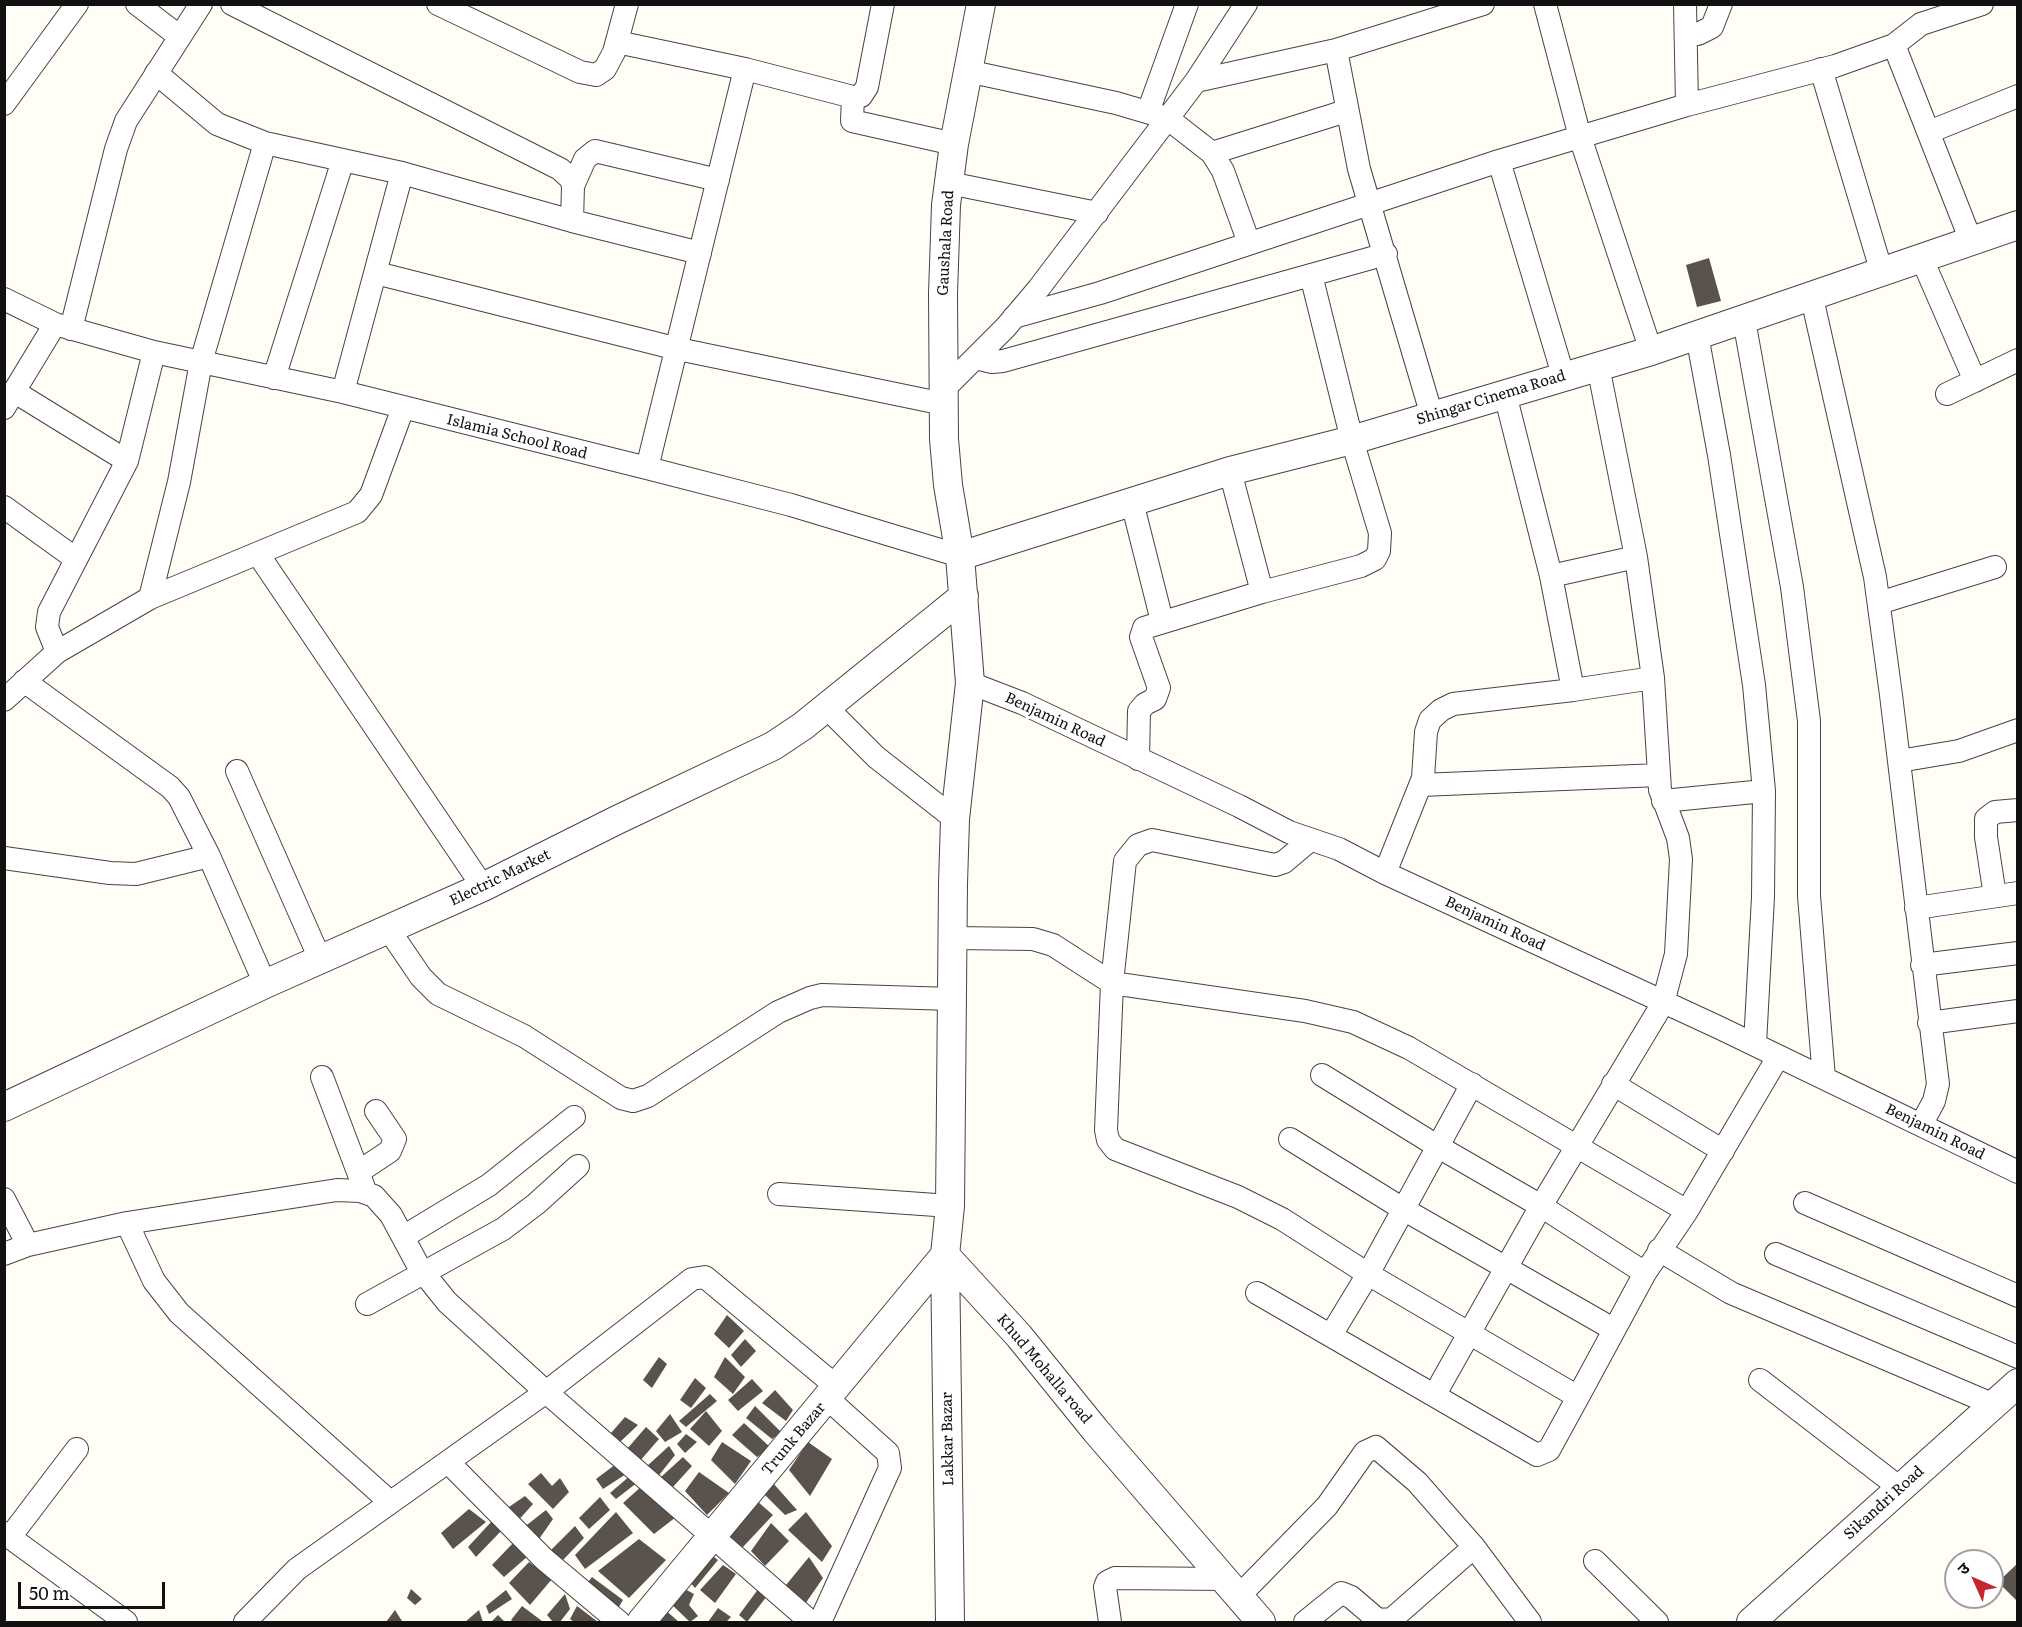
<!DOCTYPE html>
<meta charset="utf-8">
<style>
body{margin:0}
#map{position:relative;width:2022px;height:1627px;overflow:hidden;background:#fffdf5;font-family:Literata,"Noto Sans Devanagari",serif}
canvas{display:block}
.frame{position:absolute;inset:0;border:6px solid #111;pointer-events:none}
.north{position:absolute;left:1944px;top:1549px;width:60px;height:60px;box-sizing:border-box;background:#fff;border:2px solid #a0a0a0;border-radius:50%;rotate:315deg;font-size:16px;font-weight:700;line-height:24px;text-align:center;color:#111}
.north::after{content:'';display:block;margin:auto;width:21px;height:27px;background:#c4262e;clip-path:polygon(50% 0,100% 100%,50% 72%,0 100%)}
.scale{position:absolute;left:18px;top:1582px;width:147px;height:27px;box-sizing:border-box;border:3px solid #111;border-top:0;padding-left:8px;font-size:18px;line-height:21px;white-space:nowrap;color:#111;-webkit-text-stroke:4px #fff;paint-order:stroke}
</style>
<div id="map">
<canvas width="2022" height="1627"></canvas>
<div class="frame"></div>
<div class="north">उ</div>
<div class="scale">50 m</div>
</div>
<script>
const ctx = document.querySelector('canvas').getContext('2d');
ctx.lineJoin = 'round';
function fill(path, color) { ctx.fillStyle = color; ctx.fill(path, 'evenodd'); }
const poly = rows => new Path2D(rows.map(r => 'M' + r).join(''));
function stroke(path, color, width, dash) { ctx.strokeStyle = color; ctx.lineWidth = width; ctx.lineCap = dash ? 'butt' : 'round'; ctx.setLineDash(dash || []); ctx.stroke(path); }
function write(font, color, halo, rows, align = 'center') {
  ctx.font = font + ' Literata,serif'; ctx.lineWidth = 6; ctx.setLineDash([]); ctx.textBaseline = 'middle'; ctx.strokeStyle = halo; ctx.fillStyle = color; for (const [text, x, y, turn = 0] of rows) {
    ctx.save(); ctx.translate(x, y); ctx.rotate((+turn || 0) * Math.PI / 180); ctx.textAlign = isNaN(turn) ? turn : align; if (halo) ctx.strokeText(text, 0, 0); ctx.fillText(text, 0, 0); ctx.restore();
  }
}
fill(poly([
 [1709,258,1721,301,1697,307,1686,265],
 [727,1315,744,1331,729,1348,714,1334],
 [745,1339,756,1351,741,1367,731,1355],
 [659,1357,667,1364,652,1388,643,1380],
 [725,1357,745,1377,733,1394,714,1377],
 [695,1378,706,1388,691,1408,680,1400],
 [752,1379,763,1391,738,1411,728,1400],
 [775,1390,793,1410,786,1421,762,1403],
 [710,1394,717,1401,686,1427,679,1421],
 [755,1406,781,1432,772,1439,746,1418],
 [706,1411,722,1431,709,1446,690,1429],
 [670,1414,682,1432,665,1442,656,1431],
 [625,1417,638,1425,620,1442,611,1433],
 [744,1423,771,1448,757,1457,732,1435],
 [646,1427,659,1439,639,1462,627,1449],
 [686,1434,697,1442,685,1453,677,1444],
 [722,1442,751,1461,735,1484,711,1460],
 [808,1442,832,1459,810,1496,789,1470],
 [669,1446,675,1455,656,1479,646,1467],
 [683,1457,692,1466,672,1488,661,1477],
 [616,1464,626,1474,603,1489,596,1479],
 [699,1472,729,1493,707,1515,685,1491],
 [541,1473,552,1486,560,1478,569,1492,553,1509,528,1484],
 [631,1475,638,1482,616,1499,610,1493],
 [773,1483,797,1510,785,1515,764,1494],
 [643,1485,676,1517,654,1534,623,1503],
 [525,1496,533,1504,515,1524,506,1509],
 [600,1497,610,1510,589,1529,579,1518],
 [757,1501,773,1515,742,1548,725,1537],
 [469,1509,486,1522,453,1549,441,1533],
 [546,1510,553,1519,537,1542,523,1528],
 [616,1512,633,1533,585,1569,575,1555],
 [806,1512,832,1546,822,1562,788,1530],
 [492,1521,502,1530,476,1557,468,1547],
 [771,1523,789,1541,765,1566,751,1551],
 [575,1526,584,1538,562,1561,549,1552],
 [639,1539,666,1560,629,1598,598,1571],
 [514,1542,528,1556,504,1577,492,1565],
 [710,1554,718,1560,695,1588,688,1580],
 [809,1557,823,1578,803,1607,786,1585],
 [529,1562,552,1579,530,1605,509,1583],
 [2018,1563,2018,1602,1998,1582],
 [723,1565,736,1574,715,1603,700,1590],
 [592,1577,623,1600,617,1610,585,1586],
 [679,1586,694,1594,689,1605,698,1616,690,1622,668,1601],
 [759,1588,767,1596,747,1622,739,1615],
 [411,1589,422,1599,415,1605,407,1598],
 [506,1590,512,1599,489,1614,486,1606],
 [565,1594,570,1609,560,1622,553,1622,547,1615],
 [522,1606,542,1621,514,1622,511,1620],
 [577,1606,598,1622,574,1622,570,1619],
 [718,1608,731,1617,726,1622,708,1622],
 [664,1609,679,1622,652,1622],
 [395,1610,402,1621,386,1622],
 [479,1610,483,1622,465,1622],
 [498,1615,505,1622,491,1622]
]), '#5a524d');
const minor = poly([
 [137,4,180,37],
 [232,4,560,169,571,179,573,186,572,221],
 [438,4,580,72,596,75,605,69,614,52,627,4],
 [1545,4,1580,137,1651,351],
 [1685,4,1687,105],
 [1686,34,1698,34,1712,27,1721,4],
 [617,42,745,69,853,97,861,96,867,87,883,4],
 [1894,45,1971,241],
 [1336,50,1359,169,1432,416],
 [1821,69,1882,273],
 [967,71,1116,103,1167,118,1212,153,1223,171,1249,243],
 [156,73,217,124,265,143,402,173,572,221,700,253],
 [1196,81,1336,50,1483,4],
 [853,97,852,121,954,144],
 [4,104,77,4],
 [1148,112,1187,4],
 [1929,132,2018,96],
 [1212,153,1346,111],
 [1499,161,1563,375],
 [949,183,1097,213],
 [573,186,585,159,595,151,718,180],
 [1922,259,1975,381],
 [376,273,678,349,944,404],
 [1812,298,1875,577,1891,695,1938,1084,1934,1101,1921,1125],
 [4,299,55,324,154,352,343,392,647,468,791,505,960,556],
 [1014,317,1100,293,1499,161,1687,105,1835,66,1894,45,1921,24,1982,4],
 [1744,320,1792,587,1809,721,1809,896,1824,1078],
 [71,329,116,149,126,121,201,4],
 [1697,335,1719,455,1754,685,1764,791,1763,897,1755,1044],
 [976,358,992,362,1003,361,1386,254],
 [274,378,343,160],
 [945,388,1006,327,1039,288,1196,81,1246,4],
 [15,392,127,461],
 [343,392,402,173],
 [1505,394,1551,576,1573,690],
 [1947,394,2018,360],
 [4,408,55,324],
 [647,468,745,69],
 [1132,502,1162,621],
 [4,507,76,559],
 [258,554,483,887],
 [1551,576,1636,557],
 [1262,592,1361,566,1375,559,1379,551,1380,533,1352,440,1311,275],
 [150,598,179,482,201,362,265,143],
 [1879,603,1995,567],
 [57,652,47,627,49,612,127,461,154,352],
 [24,681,170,787,179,797,209,856,265,984],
 [970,683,1022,703,1239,806,1289,832,1339,849,1385,873,1720,1028,2018,1172],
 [4,700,57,652,150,598,357,512,371,495,403,408],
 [826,707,876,757,955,819],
 [1138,759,1139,711,1145,704,1155,699,1159,688,1141,637,1144,628,1262,592,1230,471],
 [1899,761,1959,751,2018,730],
 [237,771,320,959],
 [1421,785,1659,775],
 [1663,801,1764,791],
 [1310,840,1284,862,1275,865,1152,840,1138,845,1125,861,1112,983,1106,1130,1108,1140,1115,1149,1238,1197,1282,1219,1368,1274,1578,1397,1645,1273,1687,1211,1778,1057],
 [4,858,110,873,136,874,209,856],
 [1385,873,1423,778,1426,732,1430,720,1441,710,1453,704,1573,690,1653,678],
 [1995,896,1986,837,1986,819,1995,812,2018,810],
 [1916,908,2018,893],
 [389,930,421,977,438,994,524,1036,621,1098,633,1101,648,1096,778,1012,810,998,822,995,952,999],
 [953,938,1033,939,1053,945,1112,983,1305,1011,1353,1022,1409,1048,1687,1211],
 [1922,965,2018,953],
 [1929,1023,2018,1011],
 [1322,1075,1437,1146,1541,1206,1645,1273],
 [322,1077,366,1193],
 [1613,1084,1723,1151],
 [1290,1139,1403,1209,1613,1329],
 [360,1171,390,1151,395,1139,376,1111],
 [779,1194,950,1206],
 [4,1199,28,1245],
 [1805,1203,2018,1296],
 [127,1223,154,1281,179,1313,390,1502],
 [403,1237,489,1185,574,1117],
 [1659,1250,1731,1293,1992,1404],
 [4,1254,28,1245,127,1223,337,1190,360,1191,374,1196,391,1215,419,1267,447,1302,546,1392,811,1622],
 [1776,1254,2018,1357],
 [1257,1293,1537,1455,1549,1450,1578,1397],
 [367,1304,503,1229,536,1204,578,1166],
 [1331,1335,1368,1274,1472,1084],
 [1760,1380,1900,1488],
 [1435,1394,1541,1206,1663,1003,1676,954,1681,859,1678,838,1660,790,1653,678,1636,557,1598,366],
 [449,1463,544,1559,619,1622],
 [4,1533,126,1622],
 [10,1537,77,1449],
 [1595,1561,1657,1622],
 [1239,1596,1327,1506,1365,1452,1376,1447,1417,1482,1474,1547,1530,1622],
 [245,1622,297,1569,546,1392,692,1279,705,1277,837,1387],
 [820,1622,890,1468,888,1453,828,1399],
 [1110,1622,1105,1587,1107,1582,1115,1578,1225,1579],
 [1305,1622,1341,1593,1351,1597,1378,1620,1392,1619,1474,1547]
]);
const tertiary = poly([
 [960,556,1230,471,1352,440,1651,351,2018,225],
 [4,1107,265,984,483,887,617,820,773,746,803,726,964,596],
 [945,1255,1019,1336,1096,1431,1261,1622],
 [641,1622,945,1255],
 [950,1622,945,1255,950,1206,953,884,955,819,970,683,960,556,948,485,944,439,943,294,946,205,954,144,981,4],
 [1751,1622,2018,1383]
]);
stroke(minor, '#444', 24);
stroke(tertiary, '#444', 30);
stroke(minor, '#fff', 22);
stroke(tertiary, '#fff', 28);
write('15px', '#111', '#fff', [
 ["Gaushala Road",946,243,-87],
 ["Shingar Cinema Road",1491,398,-17],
 ["Islamia School Road",517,437,14],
 ["Benjamin Road",1055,720,25],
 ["Electric Market",500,878,-26],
 ["Benjamin Road",1495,924,25],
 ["Benjamin Road",1935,1132,26],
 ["Khud Mohalla road",1044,1369,50],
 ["Trunk Bazar",794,1439,-50],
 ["Lakkar Bazar",948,1439,-91],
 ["Sikandri Road",1884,1503,-42]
]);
</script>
